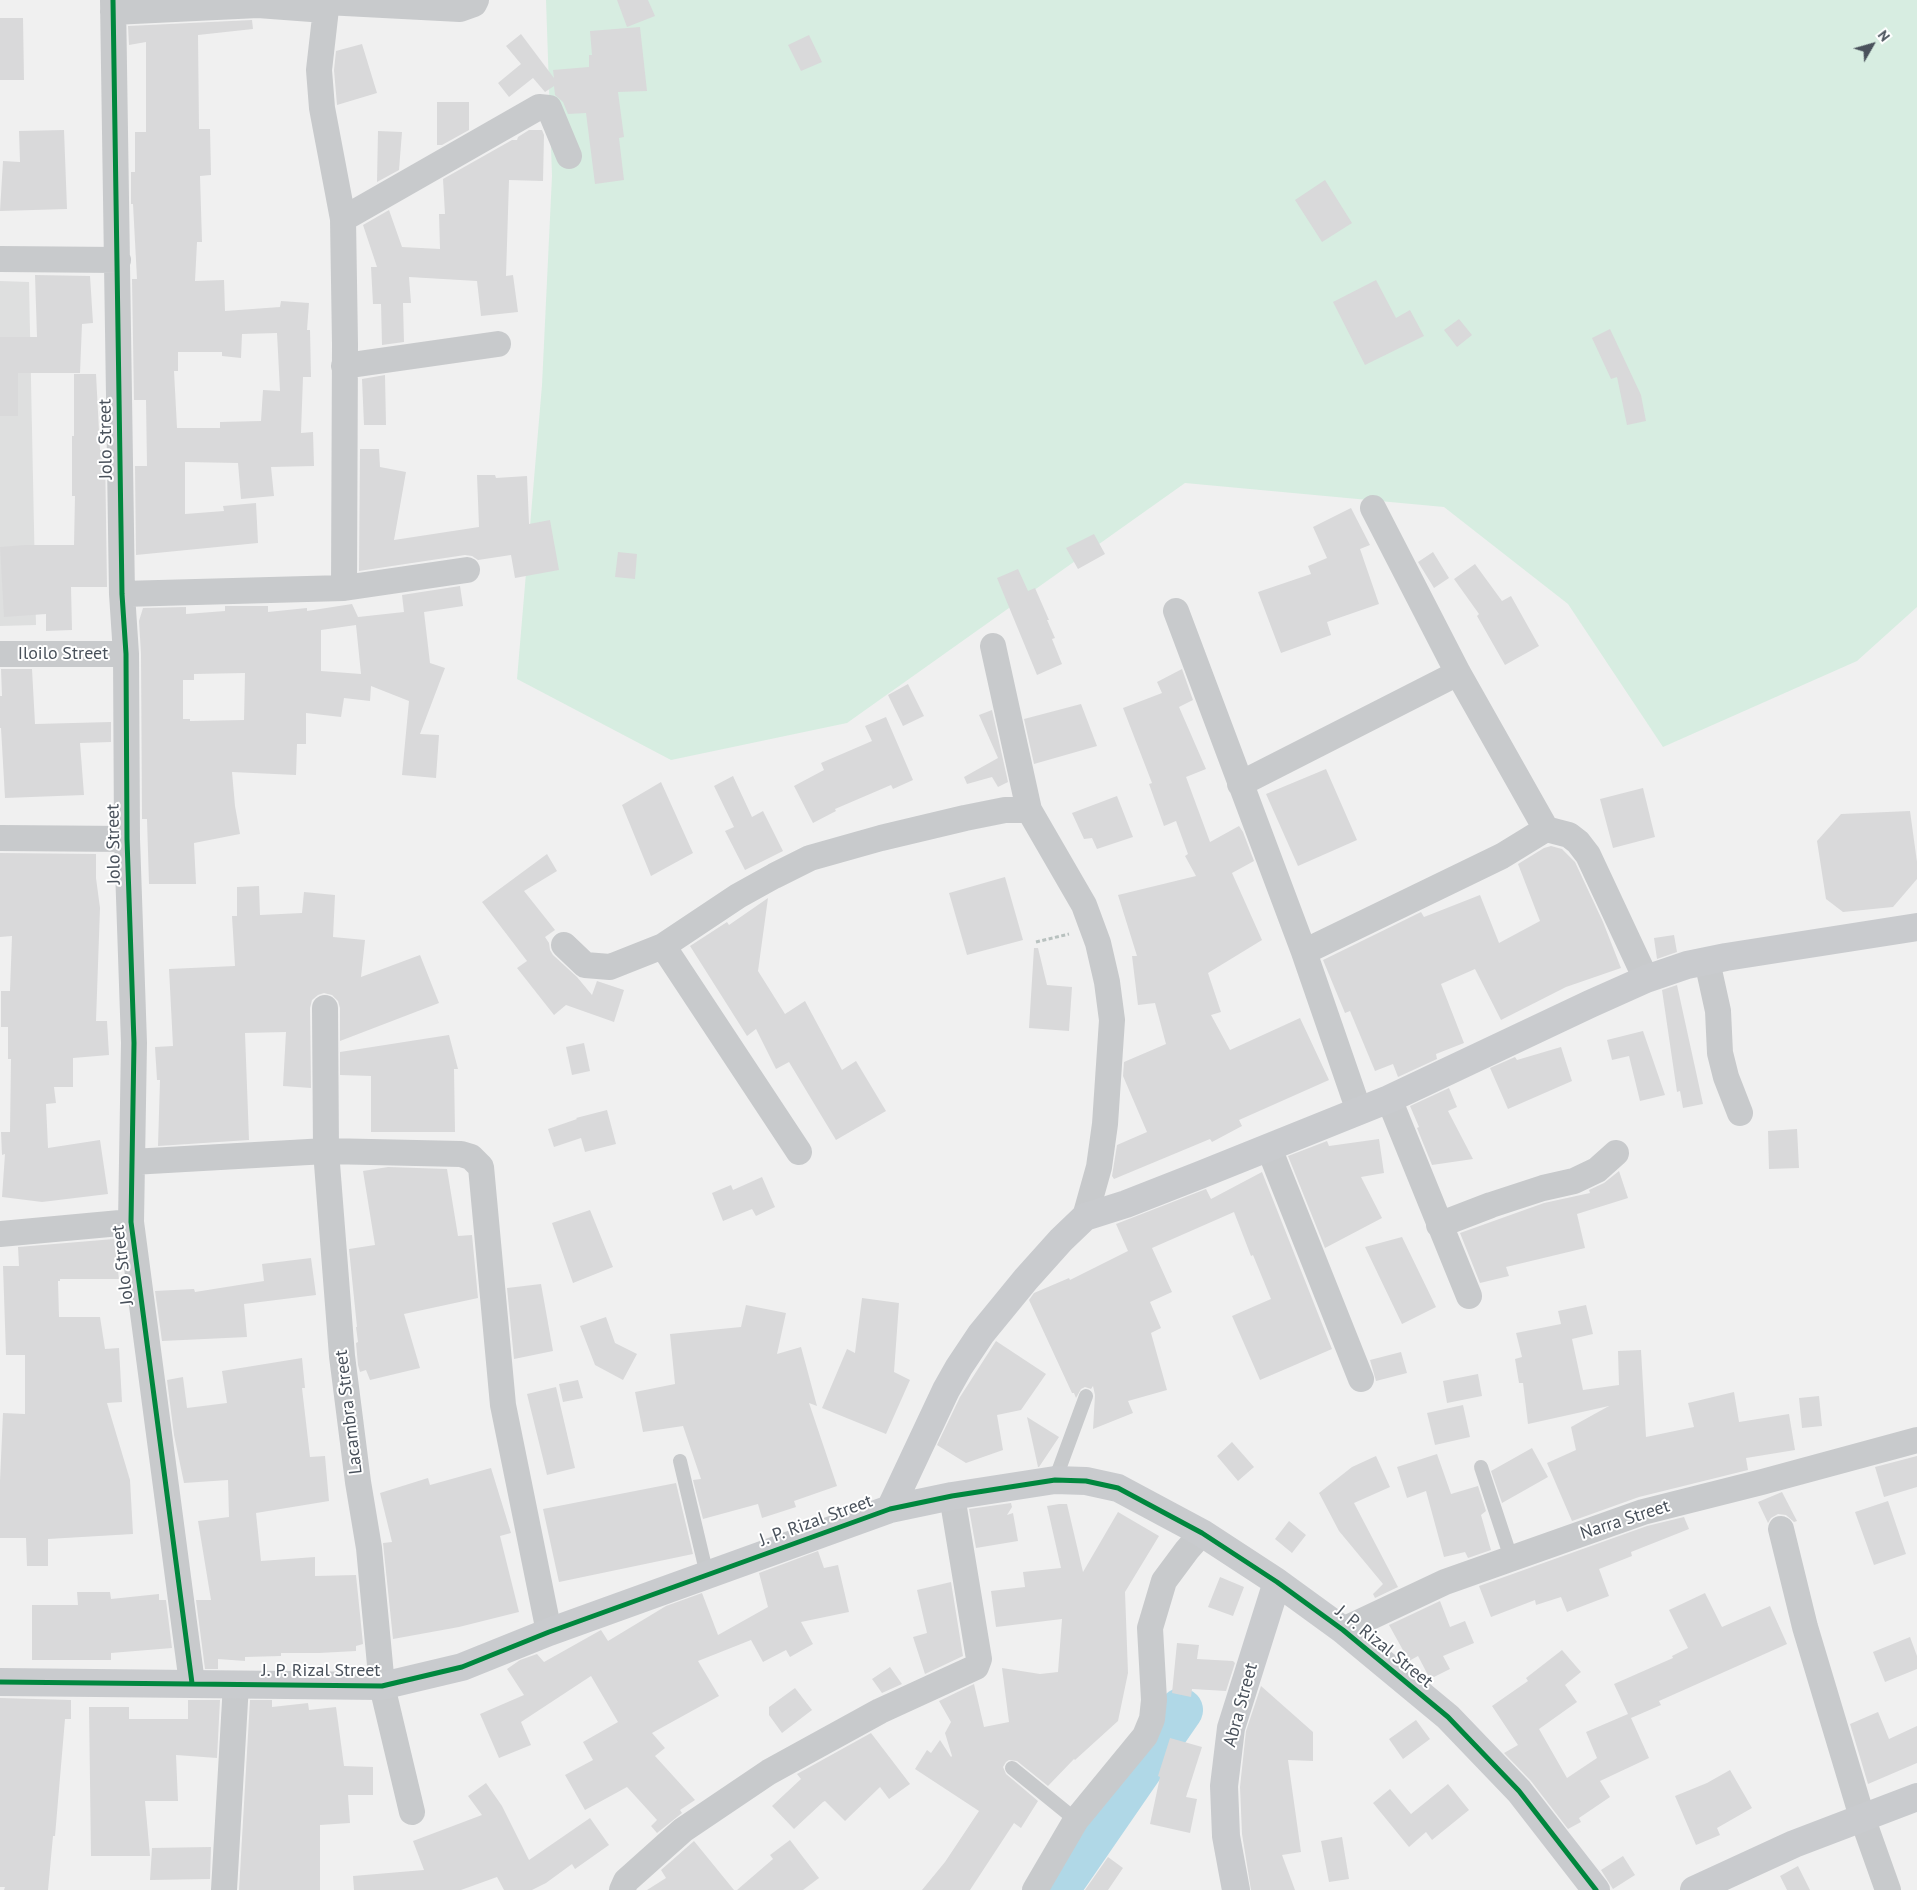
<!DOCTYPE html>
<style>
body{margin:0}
#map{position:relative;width:1917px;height:1890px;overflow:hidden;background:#f0f0f0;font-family:"PT Sans",sans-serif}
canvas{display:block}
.north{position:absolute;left:1847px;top:20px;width:50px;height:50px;-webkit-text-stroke:4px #fff;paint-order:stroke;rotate:52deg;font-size:14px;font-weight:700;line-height:20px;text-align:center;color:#49515b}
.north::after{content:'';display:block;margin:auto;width:18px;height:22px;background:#49515b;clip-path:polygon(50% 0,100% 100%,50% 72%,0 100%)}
</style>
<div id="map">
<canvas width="1917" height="1890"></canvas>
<div class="north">N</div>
</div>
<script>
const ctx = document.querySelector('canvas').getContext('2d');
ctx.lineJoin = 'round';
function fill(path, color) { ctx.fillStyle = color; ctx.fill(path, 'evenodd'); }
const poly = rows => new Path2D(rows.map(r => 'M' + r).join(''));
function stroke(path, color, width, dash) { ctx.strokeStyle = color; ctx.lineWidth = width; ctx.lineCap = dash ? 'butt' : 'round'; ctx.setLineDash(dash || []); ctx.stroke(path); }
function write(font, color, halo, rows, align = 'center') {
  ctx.font = font + ' "PT Sans",sans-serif'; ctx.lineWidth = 4; ctx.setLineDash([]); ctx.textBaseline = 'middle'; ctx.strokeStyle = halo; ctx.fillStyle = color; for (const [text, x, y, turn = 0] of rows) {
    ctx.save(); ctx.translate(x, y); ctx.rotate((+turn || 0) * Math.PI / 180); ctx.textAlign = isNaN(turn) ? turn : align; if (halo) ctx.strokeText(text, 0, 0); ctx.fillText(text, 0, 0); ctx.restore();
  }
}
fill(poly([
 [0,281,29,282,36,625,0,626]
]), '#dedfdf');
fill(poly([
 [546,0,1917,0,1917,607,1857,661,1663,747,1568,604,1444,507,1185,483,847,723,671,760,517,679,542,385,552,176]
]), '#d7ede1');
stroke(poly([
 [1057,1890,1181,1710]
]), '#b0d8e7', 44);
fill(poly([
 [617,0,648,0,655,16,627,27],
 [0,18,23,18,24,80,0,80],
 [252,20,253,29,198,35,199,129,210,129,211,175,200,176,202,242,197,242,195,281,224,280,225,311,280,307,281,301,309,303,307,330,310,330,311,377,303,377,301,433,313,432,314,466,271,467,274,496,241,499,238,463,185,462,185,514,224,511,223,506,256,503,258,543,136,555,135,466,147,466,146,400,134,400,132,279,137,279,133,204,131,204,131,172,135,172,135,132,146,132,146,42,129,45,128,26],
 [277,333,280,391,263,390,261,421,220,422,220,428,177,428,174,371,178,371,178,352,222,352,222,356,241,358,242,334],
 [640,27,647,91,618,92,624,137,619,138,624,180,595,184,586,113,568,114,563,102,555,95,554,86,545,92,533,78,509,97,498,83,521,64,506,46,521,34,554,78,553,70,589,67,589,55,592,55,590,31],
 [809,35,822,62,801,71,788,45],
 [362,44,377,93,337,105,334,70,336,51],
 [437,102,469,102,469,130,442,145,437,145],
 [64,130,67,209,0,211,3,161,20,162,19,131],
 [529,130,542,130,544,135,543,181,509,180,506,276,513,275,518,312,481,316,477,281,409,277,411,303,403,303,404,342,382,345,381,304,373,304,371,267,377,267,363,225,389,210,402,247,440,249,439,214,445,214,443,179,512,140,517,140,518,137],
 [378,131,402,132,399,170,377,182],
 [1325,180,1352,223,1322,242,1295,200],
 [35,275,90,276,93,323,82,324,80,373,18,373,18,416,0,416,0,337,37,337],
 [1376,280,1396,318,1410,310,1424,336,1365,365,1333,302],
 [1459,319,1472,335,1457,347,1444,330],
 [1610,329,1641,395,1646,421,1627,425,1617,377,1611,379,1592,338],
 [74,374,96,374,100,450,105,450,107,587,71,587,72,630,46,631,46,614,4,617,0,547,25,545,74,545,75,496,72,496,72,436,74,436],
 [385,375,386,425,364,425,362,379],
 [360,449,379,449,380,467,406,472,394,540,479,527,477,475,495,475,496,478,527,476,529,524,550,520,559,570,515,578,511,555,478,560,472,556,465,555,359,571],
 [1351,508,1370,545,1360,549,1379,604,1327,622,1331,635,1281,653,1258,592,1311,574,1308,566,1327,558,1313,527],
 [1094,534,1105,554,1078,569,1066,548],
 [618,552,637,554,635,579,615,577],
 [1433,552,1449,578,1434,588,1418,562],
 [1475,564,1502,601,1511,596,1539,646,1505,665,1477,616,1479,614,1454,579],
 [1018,569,1028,591,1035,588,1049,620,1047,620,1055,638,1052,639,1062,664,1037,675,997,578],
 [460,586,463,606,424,612,430,663,445,668,420,734,439,735,436,778,402,775,409,701,371,686,370,701,344,698,341,717,306,713,306,744,297,744,296,775,232,772,235,806,240,834,194,843,196,884,149,884,147,819,142,819,141,654,139,621,143,608,186,607,186,614,225,611,225,606,268,606,268,612,307,608,307,611,352,604,358,617,404,612,402,595],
 [356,625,361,674,321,671,321,630],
 [245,673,244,720,190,721,190,719,183,719,183,680,194,680,194,674],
 [1,669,32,669,35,724,111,722,111,742,80,743,84,795,5,798,1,728,0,728,0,696,2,696],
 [1182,669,1193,700,1179,707,1206,769,1186,777,1210,842,1239,826,1243,832,1254,861,1232,873,1262,940,1208,973,1221,1012,1211,1015,1230,1050,1300,1018,1329,1080,1239,1120,1242,1126,1212,1142,1210,1139,1114,1179,1112,1176,1117,1145,1147,1132,1123,1076,1124,1062,1166,1044,1155,1003,1138,1005,1132,956,1137,956,1118,895,1196,876,1185,856,1188,854,1176,821,1164,826,1149,784,1152,783,1123,708,1162,693,1157,682],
 [908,684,924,716,903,726,888,695],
 [1081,704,1097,746,1034,764,1024,719],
 [992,710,1008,782,998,787,992,777,967,784,964,777,998,758,979,715],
 [886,717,913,780,893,789,891,785,835,809,836,811,813,823,794,786,824,770,821,763,872,741,865,726],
 [1326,769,1357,840,1298,866,1266,794],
 [733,776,752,817,763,811,783,851,745,870,725,831,734,827,714,786],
 [661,782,693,853,651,876,622,805],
 [1643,788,1655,837,1613,848,1600,799],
 [1117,796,1133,837,1097,849,1092,838,1084,839,1072,813],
 [1910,811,1917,862,1917,879,1893,907,1843,912,1826,899,1817,841,1841,814],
 [1551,846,1562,849,1575,862,1603,922,1621,968,1566,987,1501,1020,1475,969,1441,984,1464,1043,1436,1054,1437,1059,1398,1077,1393,1064,1375,1071,1350,1011,1345,1013,1323,960,1421,912,1424,917,1480,895,1499,943,1540,921,1518,864,1544,848],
 [0,853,96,854,96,878,100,908,96,1021,107,1021,109,1055,73,1058,73,1087,54,1087,56,1103,46,1104,48,1148,100,1140,108,1194,42,1202,2,1197,5,1154,2,1155,1,1132,10,1132,11,1059,8,1059,8,1027,1,1027,1,991,10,991,12,936,0,937],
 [547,854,557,871,524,891,555,930,545,937,549,943,550,950,553,955,577,977,592,995,597,981,624,990,614,1022,566,1005,554,1015,517,968,527,961,482,902],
 [1005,877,1023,940,967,955,949,893],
 [259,886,260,915,302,913,304,892,335,895,333,937,365,940,361,977,420,955,439,1003,340,1041,340,1008,338,1001,332,995,324,993,318,995,312,1000,310,1008,311,1088,283,1086,286,1032,245,1033,249,1140,158,1146,160,1080,157,1080,155,1047,173,1046,169,969,235,966,232,916,237,916,237,887],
 [768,898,758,971,785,1014,805,1001,842,1070,856,1061,886,1111,836,1140,789,1062,776,1069,756,1029,747,1036,690,946,727,922,729,925],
 [1674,935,1677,952,1657,959,1654,938],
 [1034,948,1038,948,1047,985,1072,987,1069,1031,1029,1028],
 [1677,985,1703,1104,1683,1108,1680,1091,1677,1092,1662,990],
 [1643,1031,1665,1095,1640,1101,1629,1056,1612,1060,1607,1040],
 [449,1035,458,1069,454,1069,455,1132,371,1132,371,1076,340,1075,340,1052],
 [584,1043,590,1071,572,1075,566,1047],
 [1561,1047,1572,1081,1508,1109,1490,1068,1515,1057,1517,1060],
 [1449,1088,1457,1107,1448,1111,1473,1159,1432,1165,1417,1128,1419,1127,1410,1106],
 [607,1110,616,1144,585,1152,581,1138,554,1147,548,1129,577,1119,576,1118],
 [1797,1129,1799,1168,1769,1169,1768,1131],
 [1379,1139,1384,1173,1361,1177,1382,1218,1325,1248,1288,1156,1327,1141,1329,1146],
 [388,1167,447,1169,458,1236,472,1235,478,1298,404,1314,420,1368,370,1380,366,1370,360,1372,358,1365,356,1343,358,1342,356,1327,357,1327,349,1249,375,1245,363,1171],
 [1619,1171,1628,1198,1577,1214,1585,1248,1506,1267,1509,1276,1480,1283,1460,1233,1544,1203,1590,1193,1589,1190,1604,1183],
 [1262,1172,1332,1349,1260,1380,1232,1316,1271,1299,1253,1255,1251,1256,1234,1212,1152,1248,1172,1292,1150,1302,1161,1328,1151,1333,1167,1390,1128,1401,1133,1413,1093,1429,1095,1395,1093,1386,1091,1389,1085,1387,1081,1389,1076,1398,1074,1393,1072,1393,1029,1300,1034,1293,1069,1278,1070,1280,1128,1251,1116,1224,1206,1189,1211,1199],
 [762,1177,775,1207,756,1216,752,1209,723,1221,712,1193,731,1185,733,1190],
 [590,1210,613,1267,573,1283,552,1223],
 [1402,1237,1436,1307,1402,1324,1365,1247],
 [114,1239,119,1279,60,1279,60,1281,58,1281,59,1317,100,1317,105,1349,119,1348,122,1402,107,1403,130,1480,133,1534,48,1539,48,1566,27,1566,26,1538,0,1538,0,1481,3,1413,25,1414,25,1355,6,1355,3,1266,19,1266,18,1247],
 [311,1258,316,1295,244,1304,247,1337,162,1341,155,1291,194,1289,195,1292,264,1281,262,1264],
 [541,1284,553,1351,514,1359,507,1288],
 [862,1298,899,1303,894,1372,910,1380,886,1434,822,1408,847,1349,855,1353],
 [746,1305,786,1313,777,1354,801,1347,817,1406,809,1403,837,1486,794,1501,796,1507,762,1518,758,1504,703,1519,693,1480,701,1479,683,1426,643,1432,635,1392,675,1384,670,1334,741,1327],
 [1586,1305,1593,1334,1572,1339,1583,1390,1619,1385,1618,1351,1641,1350,1646,1437,1694,1427,1688,1403,1734,1392,1739,1422,1789,1414,1795,1450,1746,1458,1748,1470,1639,1497,1572,1521,1547,1463,1576,1450,1571,1427,1609,1406,1528,1424,1523,1383,1519,1383,1515,1359,1522,1357,1516,1333,1561,1324,1558,1311],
 [606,1317,615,1343,637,1354,623,1380,595,1365,580,1326],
 [996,1341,1046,1374,1021,1410,997,1415,1003,1450,966,1463,937,1445,960,1397],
 [1401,1352,1407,1373,1376,1381,1370,1360],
 [302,1358,305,1388,302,1388,310,1457,325,1456,329,1501,256,1513,261,1561,315,1557,315,1576,356,1575,363,1644,356,1646,356,1651,319,1653,281,1653,281,1656,245,1657,245,1661,218,1659,218,1669,205,1669,196,1600,211,1600,198,1521,229,1517,228,1480,184,1483,174,1435,167,1380,183,1377,187,1408,227,1403,222,1371],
 [1478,1374,1482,1396,1447,1403,1443,1381],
 [578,1380,583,1398,563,1402,559,1384],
 [556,1387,575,1468,547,1475,527,1394],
 [1819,1396,1822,1426,1802,1428,1799,1398],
 [1463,1405,1470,1437,1435,1445,1427,1413],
 [1027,1417,1059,1437,1039,1467,1038,1467],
 [1232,1442,1254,1467,1238,1481,1217,1456],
 [1532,1448,1548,1477,1502,1503,1491,1471],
 [1437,1454,1451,1494,1478,1486,1486,1511,1481,1515,1491,1550,1468,1558,1465,1552,1444,1557,1426,1491,1407,1498,1397,1467],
 [1376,1456,1390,1487,1354,1503,1398,1587,1375,1598,1373,1594,1383,1584,1339,1531,1319,1493,1352,1467],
 [1917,1456,1917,1487,1884,1497,1875,1467],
 [491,1468,511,1533,500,1536,519,1612,459,1627,393,1639,383,1543,392,1542,380,1493,428,1478,430,1485],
 [676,1483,693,1554,559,1582,543,1509],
 [1782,1492,1797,1521,1794,1522,1786,1515,1778,1514,1771,1518,1768,1523,1758,1502],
 [1888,1501,1906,1554,1874,1565,1855,1512],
 [1011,1503,1012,1507,1007,1515,1013,1513,1018,1541,976,1548,969,1509],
 [1059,1504,1067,1504,1083,1572,1118,1512,1159,1536,1125,1592,1128,1673,1118,1721,1075,1760,1074,1759,1048,1786,1017,1761,1009,1760,1006,1762,1003,1767,1006,1774,1038,1801,1021,1828,1014,1823,970,1890,922,1890,945,1862,979,1811,915,1769,927,1750,931,1753,940,1740,951,1757,952,1756,945,1733,951,1722,939,1701,974,1684,984,1727,1009,1722,1002,1668,1040,1674,1058,1672,1062,1619,996,1627,991,1591,1025,1587,1023,1572,1061,1568,1047,1506],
 [1684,1517,1689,1529,1631,1552,1632,1556,1599,1569,1609,1596,1567,1612,1561,1597,1536,1605,1535,1600,1491,1617,1479,1586,1647,1526],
 [1289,1521,1306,1535,1292,1553,1275,1539],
 [818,1551,824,1568,838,1565,849,1612,801,1622,813,1644,790,1657,786,1650,763,1662,751,1640,698,1661,719,1696,652,1733,665,1748,655,1756,695,1800,680,1810,682,1813,657,1833,651,1826,657,1820,627,1787,585,1810,565,1775,593,1760,583,1742,618,1722,591,1676,521,1722,531,1745,499,1758,480,1714,524,1695,507,1669,520,1660,537,1654,544,1662,601,1630,608,1641,666,1606,702,1593,718,1635,768,1607,759,1573],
 [1220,1577,1244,1587,1233,1616,1208,1607],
 [951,1582,963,1656,925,1674,913,1637,927,1633,917,1590],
 [77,1592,110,1592,111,1599,159,1594,159,1600,166,1600,172,1648,111,1653,111,1660,32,1660,32,1605,78,1605],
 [1705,1593,1722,1627,1770,1606,1787,1644,1659,1701,1661,1705,1631,1718,1649,1758,1600,1781,1610,1797,1579,1818,1581,1822,1568,1829,1531,1781,1504,1753,1518,1745,1492,1706,1528,1681,1526,1678,1562,1650,1581,1672,1565,1685,1577,1702,1539,1729,1567,1778,1597,1758,1586,1732,1628,1714,1614,1684,1673,1658,1672,1656,1688,1648,1669,1610],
 [1440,1601,1450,1627,1465,1621,1474,1643,1443,1656,1450,1669,1430,1679,1418,1656,1409,1661,1389,1625],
 [1910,1637,1917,1656,1917,1669,1885,1682,1873,1652],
 [1177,1643,1199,1645,1197,1659,1233,1661,1235,1663,1226,1691,1192,1689,1191,1697,1172,1693],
 [890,1667,902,1684,882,1693,872,1679],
 [1261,1686,1313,1732,1313,1761,1288,1760,1301,1852,1282,1855,1295,1890,1251,1890,1242,1834,1240,1787,1246,1731],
 [795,1688,812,1710,782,1733,769,1715,769,1707],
 [0,1698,71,1700,71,1719,65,1719,55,1836,53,1836,48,1890,4,1890,5,1887,0,1887],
 [188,1700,220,1700,217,1758,176,1755,178,1801,145,1801,150,1856,91,1856,89,1707,129,1707,129,1719,188,1719],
 [250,1700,272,1700,272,1707,308,1703,309,1710,336,1707,344,1766,373,1767,373,1795,348,1795,350,1823,320,1825,320,1890,239,1890],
 [1878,1712,1889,1739,1917,1726,1917,1763,1868,1784,1850,1724],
 [1416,1720,1430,1739,1403,1759,1389,1739],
 [871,1733,910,1784,889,1799,880,1787,845,1821,825,1801,823,1802,794,1829,772,1806,801,1779,797,1774],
 [1170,1738,1202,1747,1186,1797,1197,1799,1190,1833,1150,1824,1160,1777,1158,1776],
 [1730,1770,1752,1808,1717,1828,1720,1835,1696,1845,1675,1796,1707,1783],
 [486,1783,502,1806,529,1860,590,1818,609,1845,575,1869,572,1864,546,1883,532,1890,504,1890,497,1877,461,1890,354,1890,353,1876,424,1870,413,1841,482,1815,468,1796],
 [1448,1784,1469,1810,1432,1840,1426,1832,1409,1847,1373,1803,1390,1789,1411,1814],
 [1342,1837,1349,1879,1329,1882,1321,1841],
 [790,1840,819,1878,803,1890,737,1890,773,1859,770,1855],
 [694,1841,734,1890,647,1890,666,1878,661,1870],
 [211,1847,210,1879,150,1880,152,1848],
 [1623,1856,1635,1875,1613,1889,1601,1870],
 [1108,1857,1123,1868,1108,1890,1085,1890],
 [1798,1866,1810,1890,1787,1890,1780,1876]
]), '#d9d9da');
stroke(poly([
 [1036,942,1069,934]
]), '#b8c1bf', 3, [4, 2.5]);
stroke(poly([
 [680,1461,707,1575],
 [1481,1467,1511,1558],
 [1055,1480,1086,1396],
 [1012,1768,1076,1820]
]), '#c8cacc', 14);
stroke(poly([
 [113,0,122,594,126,654,127,839,134,1043,131,1222,192,1683],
 [327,0,319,70,322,108,343,219],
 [326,2,460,9,474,4,476,0],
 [113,12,258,5,325,10],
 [0,259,118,260],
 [344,366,498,344],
 [1373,508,1458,673,1546,829,1569,835,1578,842,1588,855,1646,979],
 [344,588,345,344,343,219,539,107,549,108,569,156],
 [122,594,344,588,467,570],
 [1176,611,1304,952,1359,1111],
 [993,646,1029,810],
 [0,654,126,654],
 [1240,784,1458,673],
 [0,838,127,839],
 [564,945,585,965,610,967,663,946,738,896,774,876,810,858,881,838,965,818,1005,810,1029,810,1084,905,1098,943,1107,982,1112,1020,1105,1124,1099,1167,1085,1217],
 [663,946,799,1152],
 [1304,952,1502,856,1546,829],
 [1707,961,1718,1011,1720,1053,1726,1077,1740,1113],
 [325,1008,326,1151,342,1356,358,1482,369,1548,382,1686,412,1812],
 [1389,1099,1469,1296],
 [1269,1148,1361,1379],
 [132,1162,326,1151,461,1154,471,1157,481,1167,503,1405,549,1632],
 [1439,1225,1491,1205,1543,1188,1574,1181,1597,1170,1616,1153],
 [0,1234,131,1222],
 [1781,1529,1805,1627,1862,1817,1888,1890],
 [1343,1630,1445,1582,1643,1512,1762,1482,1917,1440],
 [224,1890,236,1684],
 [622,1890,626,1881,683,1830,769,1772,880,1711,976,1667,979,1659,952,1496],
 [1035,1890,1076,1820,1145,1736,1152,1719,1154,1700,1150,1628,1164,1581,1187,1550,1202,1533]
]), '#c8cacc', 26);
stroke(poly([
 [890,1509,946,1390,959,1367,981,1334,1026,1279,1061,1240,1085,1217,1126,1204,1200,1175,1389,1099,1590,1004,1646,979,1687,965,1726,957,1917,927],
 [0,1682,382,1686,462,1667,549,1632,890,1509,952,1496,1055,1480,1086,1481,1118,1488,1202,1533,1277,1582,1343,1630,1448,1717,1519,1791,1596,1890],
 [1236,1890,1226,1836,1224,1786,1231,1728,1277,1582],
 [1694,1890,1794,1844,1917,1797]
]), '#c9cbce', 28);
stroke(poly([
 [113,0,122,594,126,654,127,839,134,1043,131,1222,192,1683],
 [0,1682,382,1686,462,1667,549,1632,890,1509,952,1496,1055,1480,1086,1481,1118,1488,1202,1533,1277,1582,1343,1630,1448,1717,1519,1791,1596,1890]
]), '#00873e', 5);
write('18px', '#49515b', '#fff', [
 ["Jolo Street",106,439,-91],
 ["Iloilo Street",63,654],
 ["Jolo Street",114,844,-91],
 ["Jolo Street",123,1265,-97],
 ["Lacambra Street",349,1412,-97],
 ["Narra Street",1625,1520,-18],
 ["J. P. Rizal Street",816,1521,-20],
 ["J. P. Rizal Street",1384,1647,39],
 ["J. P. Rizal Street",321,1671],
 ["Abra Street",1241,1705,-75]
]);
</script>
